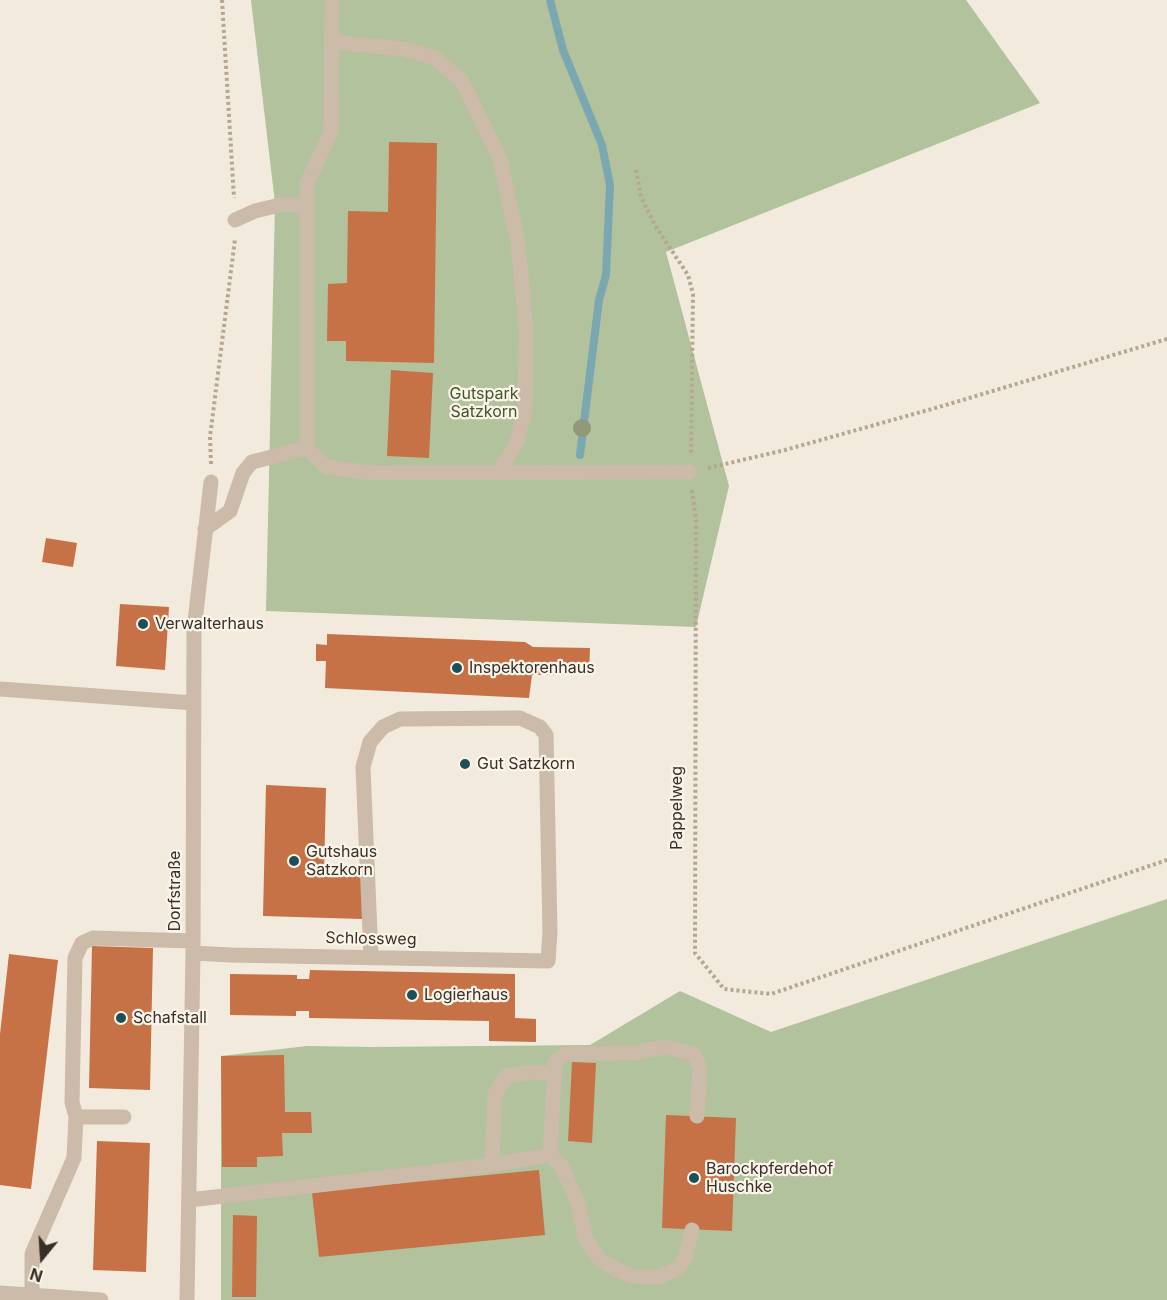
<!DOCTYPE html>
<meta charset="utf-8">
<style>
body{margin:0}
#map{position:relative;width:1167px;height:1300px;overflow:hidden;background:#f2eadc;font-family:Inter,sans-serif}
canvas{display:block}
.north{position:absolute;left:12px;top:1228px;width:60px;height:60px;-webkit-text-stroke:4px #faf4e9;paint-order:stroke;rotate:198deg;font-size:16px;font-weight:700;line-height:24px;text-align:center;color:#372f28}
.north::after{content:'';display:block;margin:auto;width:21px;height:27px;background:#372f28;clip-path:polygon(50% 0,100% 100%,50% 72%,0 100%)}
</style>
<div id="map">
<canvas width="1167" height="1300"></canvas>
<div class="north">N</div>
</div>
<script>
const ctx = document.querySelector('canvas').getContext('2d');
ctx.lineJoin = 'round';
function fill(path, color) { ctx.fillStyle = color; ctx.fill(path, 'evenodd'); }
const poly = rows => new Path2D(rows.map(r => 'M' + r).join(''));
function stroke(path, color, width, dash) { ctx.strokeStyle = color; ctx.lineWidth = width; ctx.lineCap = dash ? 'butt' : 'round'; ctx.setLineDash(dash || []); ctx.stroke(path); }
function write(font, color, halo, rows, align = 'center') {
  ctx.font = font + ' Inter,sans-serif'; ctx.lineWidth = 4.5; ctx.setLineDash([]); ctx.textBaseline = 'middle'; ctx.strokeStyle = halo; ctx.fillStyle = color; for (const [text, x, y, turn = 0] of rows) {
    ctx.save(); ctx.translate(x, y); ctx.rotate((+turn || 0) * Math.PI / 180); ctx.textAlign = isNaN(turn) ? turn : align; if (halo) ctx.strokeText(text, 0, 0); ctx.fillText(text, 0, 0); ctx.restore();
  }
}
fill(poly([
 [251,0,966,0,1040,103,666,252,729,486,696,627,266,611,275,203],
 [1167,899,1167,1300,221,1300,221,1056,307,1046,373,1047,590,1045,680,991,771,1032]
]), '#b1c29c');
stroke(poly([
 [550,0,563,50,602,145,610,185,606,275,599,300,580,455]
]), '#7ba8b0', 8);
fill(poly([
 [389,142,437,143,434,363,346,361,346,341,327,341,328,284,347,283,348,211,388,212],
 [391,370,433,373,429,458,387,456],
 [46,538,77,543,73,567,42,562],
 [120,604,169,607,165,670,116,666],
 [327,634,525,642,533,647,590,648,589,674,532,675,529,698,325,688,326,661,316,661,316,644,327,645],
 [266,785,326,788,324,874,363,875,362,919,263,916],
 [92,946,153,948,150,1090,89,1088],
 [9,954,58,960,31,1189,0,1185,0,1034],
 [310,970,515,974,515,1018,536,1019,536,1042,489,1041,489,1021,309,1018,309,1011,296,1011,296,1016,230,1015,230,974,297,975,297,979,309,979],
 [284,1055,285,1112,311,1112,312,1133,282,1133,283,1156,257,1157,257,1167,222,1167,221,1056],
 [572,1062,596,1063,592,1143,568,1141],
 [666,1115,736,1118,732,1231,662,1228],
 [97,1141,150,1143,146,1272,93,1270],
 [539,1170,545,1235,319,1257,312,1192],
 [233,1215,257,1216,256,1297,232,1297]
]), '#c67246');
stroke(poly([
 [222,0,234,198],
 [636,170,641,197,656,227,688,275,693,294,691,453],
 [211,464,210,437,235,239],
 [708,468,785,450,939,407,1167,339],
 [692,490,696,520,695,953,724,989,771,994,1167,860]
]), '#b6a692', 4, [3, 3]);
stroke(poly([
 [332,0,331,132,307,183,307,448,326,467,371,473,690,472],
 [332,42,404,49,435,58,462,81,500,159,518,243,526,330,525,408,517,442,499,472],
 [235,220,255,211,284,204,307,205],
 [205,529,230,511,243,473,252,462,307,448],
 [0,689,194,703],
 [193,953,231,955,548,961,550,932,546,735,540,727,520,718,400,719,383,727,370,742,363,767,371,957],
 [124,1117,76,1117,72,1102,75,958,82,943,93,938,193,941],
 [550,1155,555,1062,565,1054,632,1053,665,1047,694,1054,700,1069,697,1116],
 [492,1165,495,1094,506,1076,531,1072,554,1073],
 [189,1200,492,1165,550,1155,561,1165,578,1203,586,1240,600,1260,615,1269,631,1276,659,1277,678,1268,685,1259,692,1230],
 [0,1293,101,1300],
 [32,1295,32,1254,74,1158,76,1117],
 [187,1300,193,953,194,630,211,482]
]), '#cbbba8', 15);
ctx.fillStyle = '#91997b';
for (const [x, y] of [
 [582,428]
]) { ctx.beginPath(); ctx.arc(x, y, 9, 0, 2 * Math.PI); ctx.fill(); }
for (const [x, y, r, color] of [
 [143,624,6,"#1d4f59"],
 [457,668,6,"#1d4f59"],
 [465,764,6,"#1d4f59"],
 [294,861,6,"#1d4f59"],
 [412,995,6,"#1d4f59"],
 [121,1018,6,"#1d4f59"],
 [694,1178,6,"#1d4f59"]
]) { const dot = new Path2D(); dot.arc(x, y, r, 0, 2 * Math.PI); ctx.fillStyle = color; ctx.fill(dot); stroke(dot, '#faf4e9', 2); }
write('16px', '#42562c', '#faf4e9', [
 ["Gutspark",484,394],
 ["Satzkorn",484,412]
]);
write('16px', '#372f28', '#faf4e9', [
 ["Verwalterhaus",155,624],
 ["Inspektorenhaus",469,668],
 ["Gut Satzkorn",477,764],
 ["Gutshaus",306,852],
 ["Satzkorn",306,870],
 ["Logierhaus",424,995],
 ["Schafstall",133,1018],
 ["Barockpferdehof",706,1169],
 ["Huschke",706,1187]
], 'left');
write('16px', '#372f28', '#faf4e9', [
 ["Pappelweg",677,808,-90],
 ["Dorfstraße",175,891,-90],
 ["Schlossweg",371,939,1]
]);
</script>
